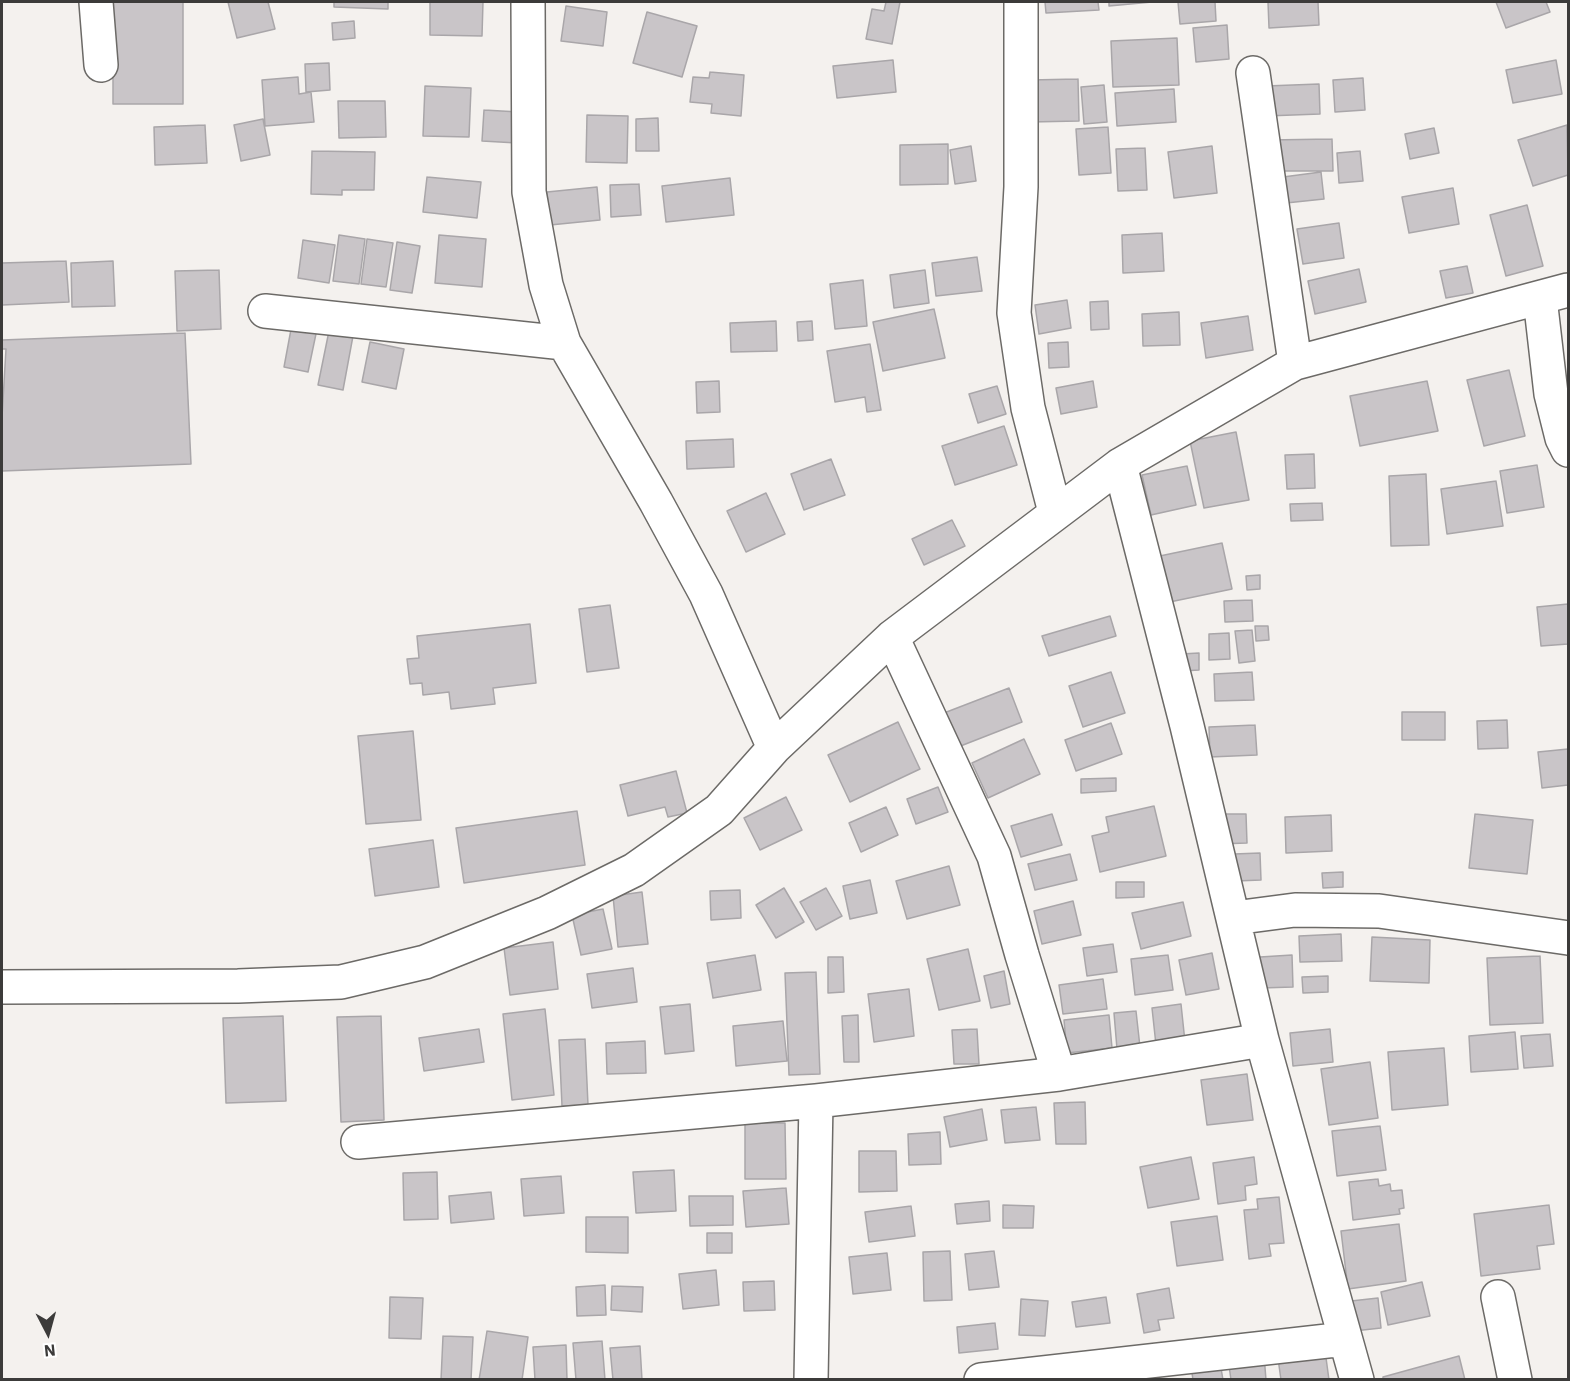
<!DOCTYPE html>
<style>
body{margin:0}
#map{position:relative;width:1570px;height:1381px;overflow:hidden;background:#f4f1ee;font-family:"IBM Plex Sans",sans-serif}
canvas{display:block}
.frame{position:absolute;inset:0;border:3px solid #3c3b3a;pointer-events:none}
.north{position:absolute;left:18px;top:1303px;width:60px;height:60px;-webkit-text-stroke:4px #fff;paint-order:stroke;rotate:174deg;font-size:16px;font-weight:700;line-height:24px;text-align:center;color:#3c3b3a}
.north::after{content:'';display:block;margin:auto;width:21px;height:27px;background:#3c3b3a;clip-path:polygon(50% 0,100% 100%,50% 72%,0 100%)}
</style>
<div id="map">
<canvas width="1570" height="1381"></canvas>
<div class="frame"></div>
<div class="north">N</div>
</div>
<script>
const ctx = document.querySelector('canvas').getContext('2d');
ctx.lineJoin = 'round';
function fill(path, color) { ctx.fillStyle = color; ctx.fill(path, 'evenodd'); }
const poly = rows => new Path2D(rows.map(r => 'M' + r).join(''));
function stroke(path, color, width, dash) { ctx.strokeStyle = color; ctx.lineWidth = width; ctx.lineCap = dash ? 'butt' : 'round'; ctx.setLineDash(dash || []); ctx.stroke(path); }
const building = poly([
 [113,2,183,2,183,104,113,104,113,2],
 [228,2,268,2,275,29,237,38,228,2],
 [334,2,388,2,388,9,334,7,334,2],
 [430,2,483,2,482,36,430,35,430,2],
 [886,2,900,2,892,44,866,39,872,9,884,11,886,2],
 [1045,2,1098,2,1099,10,1046,13,1045,2],
 [1109,2,1152,2,1109,6,1109,2],
 [1178,2,1215,2,1216,21,1180,24,1178,2],
 [1268,2,1318,2,1319,25,1269,28,1268,2],
 [1496,2,1546,2,1550,12,1506,28,1496,2],
 [566,6,607,12,603,46,561,41,566,6],
 [647,12,697,26,682,77,633,63,647,12],
 [354,21,355,38,333,40,332,23,354,21],
 [1227,25,1229,59,1196,62,1193,28,1227,25],
 [1177,38,1179,85,1113,87,1111,41,1177,38],
 [893,60,896,92,837,98,833,66,893,60],
 [1556,60,1562,94,1513,103,1506,70,1556,60],
 [329,63,330,90,306,92,305,64,329,63],
 [710,72,744,75,741,116,711,113,712,104,690,102,693,77,709,78,710,72],
 [298,77,299,94,311,92,314,122,265,126,262,80,298,77],
 [1363,78,1365,110,1335,112,1333,80,1363,78],
 [1078,79,1079,121,1030,122,1030,80,1078,79],
 [1319,84,1320,114,1266,116,1266,86,1319,84],
 [1104,85,1107,122,1084,124,1081,87,1104,85],
 [425,86,471,88,469,137,423,136,425,86],
 [1174,89,1176,122,1117,126,1115,93,1174,89],
 [338,101,385,101,386,137,339,138,338,101],
 [484,110,519,112,517,143,482,141,484,110],
 [587,115,628,116,627,163,586,162,587,115],
 [658,118,659,151,636,151,636,119,658,118],
 [263,119,270,155,241,161,234,125,263,119],
 [205,125,207,163,155,165,154,127,205,125],
 [1567,125,1568,175,1533,186,1518,140,1567,125],
 [1108,127,1111,173,1079,175,1076,129,1108,127],
 [1434,128,1439,153,1410,159,1405,134,1434,128],
 [1332,139,1333,171,1269,171,1269,140,1332,139],
 [948,144,948,184,900,185,900,145,948,144],
 [971,146,976,181,955,184,950,150,971,146],
 [1212,146,1217,193,1174,198,1168,152,1212,146],
 [1145,148,1147,190,1118,191,1116,149,1145,148],
 [312,151,375,152,374,190,342,190,342,195,311,194,312,151],
 [1360,151,1363,181,1339,183,1337,153,1360,151],
 [1321,172,1324,199,1286,203,1283,177,1321,172],
 [427,177,481,182,477,218,423,212,427,177],
 [730,178,734,215,666,222,662,186,730,178],
 [639,184,641,215,611,217,610,185,639,184],
 [597,187,600,220,550,225,547,192,597,187],
 [1453,188,1459,224,1409,233,1402,197,1453,188],
 [1527,205,1543,266,1506,276,1490,215,1527,205],
 [1339,223,1344,258,1303,264,1297,229,1339,223],
 [1162,233,1164,271,1123,273,1122,235,1162,233],
 [339,235,365,239,359,284,333,281,339,235],
 [439,235,486,239,482,287,435,283,439,235],
 [367,239,393,243,386,287,361,284,367,239],
 [303,240,335,245,329,283,298,278,303,240],
 [397,242,420,246,412,293,390,290,397,242],
 [977,257,982,291,936,296,932,263,977,257],
 [66,261,69,302,2,305,2,263,66,261],
 [113,261,115,306,72,307,71,263,113,261],
 [1467,266,1473,293,1446,298,1440,271,1467,266],
 [1359,269,1366,302,1315,314,1308,281,1359,269],
 [219,270,221,329,177,331,175,271,219,270],
 [925,270,929,303,894,308,890,275,925,270],
 [863,280,867,326,835,329,830,284,863,280],
 [1067,300,1071,328,1039,334,1035,305,1067,300],
 [1108,301,1109,329,1091,330,1090,302,1108,301],
 [934,309,945,358,883,371,873,322,934,309],
 [1179,312,1180,345,1143,346,1142,314,1179,312],
 [1248,316,1253,350,1206,358,1201,323,1248,316],
 [776,321,777,351,731,352,730,323,776,321],
 [812,321,813,340,798,341,797,322,812,321],
 [292,324,317,329,308,372,284,367,292,324],
 [329,331,353,336,343,390,318,385,329,331],
 [185,333,191,464,2,471,2,340,185,333],
 [370,342,404,349,396,389,362,382,370,342],
 [1068,342,1069,367,1049,368,1048,343,1068,342],
 [870,344,881,410,867,412,865,397,835,402,827,351,870,344],
 [2,349,6,349,2,417,2,349],
 [1509,370,1525,436,1484,446,1467,380,1509,370],
 [719,381,720,412,697,413,696,382,719,381],
 [1093,381,1097,407,1061,414,1056,388,1093,381],
 [1427,381,1438,431,1360,446,1350,396,1427,381],
 [997,386,1006,414,978,423,969,394,997,386],
 [1004,426,1017,465,955,485,942,446,1004,426],
 [1236,432,1249,500,1204,508,1190,441,1236,432],
 [733,439,734,467,687,469,686,441,733,439],
 [1314,454,1315,488,1287,489,1285,455,1314,454],
 [831,459,845,495,804,510,791,474,831,459],
 [1537,465,1544,507,1507,513,1500,471,1537,465],
 [1187,466,1196,505,1151,515,1142,475,1187,466],
 [1426,474,1429,545,1391,546,1389,476,1426,474],
 [1496,481,1503,526,1447,534,1441,489,1496,481],
 [766,493,785,534,746,552,727,511,766,493],
 [1322,503,1323,520,1291,521,1290,504,1322,503],
 [952,520,965,546,924,565,912,539,952,520],
 [1222,543,1232,589,1165,603,1155,557,1222,543],
 [1260,575,1260,589,1247,590,1246,576,1260,575],
 [1252,600,1253,621,1225,622,1224,601,1252,600],
 [1568,604,1568,644,1541,646,1537,607,1568,604],
 [610,605,619,668,587,672,579,609,610,605],
 [1110,616,1116,636,1049,656,1042,636,1110,616],
 [530,624,536,683,493,688,495,704,451,709,449,692,423,695,422,683,410,684,407,659,419,658,417,636,530,624],
 [1255,626,1268,626,1269,640,1256,641,1255,626],
 [1252,630,1255,661,1239,663,1235,631,1252,630],
 [1229,633,1230,659,1209,660,1209,634,1229,633],
 [1199,653,1199,670,1182,671,1181,654,1199,653],
 [1111,672,1125,713,1083,727,1069,686,1111,672],
 [1252,672,1254,700,1215,701,1214,674,1252,672],
 [1009,688,1022,722,958,747,944,713,1009,688],
 [1402,712,1445,712,1445,740,1402,740,1402,712],
 [1507,720,1508,748,1478,749,1477,721,1507,720],
 [898,722,920,769,850,802,828,755,898,722],
 [1111,723,1122,754,1076,771,1065,740,1111,723],
 [1255,725,1257,755,1210,757,1209,727,1255,725],
 [413,731,421,820,366,824,358,736,413,731],
 [1024,739,1040,774,988,798,972,763,1024,739],
 [1568,749,1568,785,1542,788,1538,752,1568,749],
 [676,771,687,813,668,817,665,807,628,816,620,785,676,771],
 [1116,778,1116,791,1081,793,1081,779,1116,778],
 [938,787,948,812,916,824,907,799,938,787],
 [786,797,802,830,760,850,744,818,786,797],
 [1154,806,1166,856,1100,872,1092,836,1109,832,1106,817,1154,806],
 [886,807,898,835,861,852,849,823,886,807],
 [577,811,585,865,464,883,456,828,577,811],
 [1052,814,1062,845,1021,857,1011,826,1052,814],
 [1217,814,1246,814,1247,843,1218,844,1217,814],
 [1475,814,1533,820,1527,874,1469,868,1475,814],
 [1331,815,1332,851,1286,853,1285,817,1331,815],
 [433,840,439,887,375,896,369,849,433,840],
 [1260,853,1261,880,1236,881,1234,854,1260,853],
 [1070,854,1077,880,1035,890,1028,864,1070,854],
 [949,866,960,905,907,919,896,881,949,866],
 [1343,872,1343,887,1323,888,1322,873,1343,872],
 [870,880,877,913,850,919,843,886,870,880],
 [1116,882,1144,882,1144,897,1116,898,1116,882],
 [784,888,804,922,776,938,756,905,784,888],
 [826,888,842,916,816,930,800,902,826,888],
 [740,890,741,918,711,920,710,891,740,890],
 [642,892,648,944,618,947,613,896,642,892],
 [1073,901,1081,935,1042,944,1034,911,1073,901],
 [1183,902,1191,936,1141,949,1132,913,1183,902],
 [603,909,612,949,581,955,572,915,603,909],
 [1341,934,1342,961,1300,962,1299,936,1341,934],
 [1372,937,1430,940,1429,983,1370,981,1372,937],
 [553,942,558,989,510,995,504,948,553,942],
 [1113,944,1117,972,1087,976,1083,948,1113,944],
 [968,949,980,1001,939,1010,927,959,968,949],
 [1212,953,1219,989,1186,995,1179,960,1212,953],
 [755,955,761,990,713,998,707,963,755,955],
 [1168,955,1173,990,1135,995,1131,959,1168,955],
 [1292,955,1293,987,1261,988,1260,957,1292,955],
 [1540,956,1543,1023,1490,1025,1487,958,1540,956],
 [828,957,843,957,844,992,828,993,828,957],
 [633,968,637,1002,592,1008,587,974,633,968],
 [1004,971,1010,1004,991,1008,984,976,1004,971],
 [816,972,820,1074,789,1075,785,973,816,972],
 [1328,976,1328,992,1303,993,1302,977,1328,976],
 [1103,979,1107,1009,1063,1014,1059,985,1103,979],
 [909,989,914,1036,874,1042,868,994,909,989],
 [690,1004,694,1051,665,1054,660,1007,690,1004],
 [1181,1004,1185,1042,1156,1045,1152,1008,1181,1004],
 [545,1009,554,1095,512,1100,503,1014,545,1009],
 [1136,1011,1140,1047,1117,1049,1114,1013,1136,1011],
 [858,1015,859,1062,844,1062,842,1016,858,1015],
 [1109,1015,1112,1048,1067,1053,1064,1020,1109,1015],
 [283,1016,286,1101,226,1103,223,1018,283,1016],
 [381,1016,384,1120,341,1122,337,1017,381,1016],
 [783,1021,787,1061,736,1066,733,1026,783,1021],
 [479,1029,484,1062,424,1071,419,1038,479,1029],
 [977,1029,979,1064,954,1064,952,1030,977,1029],
 [1330,1029,1333,1062,1293,1066,1290,1033,1330,1029],
 [1515,1032,1518,1069,1471,1072,1469,1036,1515,1032],
 [1550,1034,1553,1066,1524,1068,1521,1036,1550,1034],
 [585,1039,588,1105,562,1106,559,1040,585,1039],
 [645,1041,646,1073,607,1074,606,1043,645,1041],
 [1444,1048,1448,1105,1392,1110,1388,1052,1444,1048],
 [1370,1062,1378,1118,1329,1125,1321,1069,1370,1062],
 [1247,1074,1253,1120,1207,1125,1201,1080,1247,1074],
 [1085,1102,1086,1144,1056,1144,1054,1103,1085,1102],
 [1036,1107,1040,1140,1005,1143,1001,1110,1036,1107],
 [982,1109,987,1140,950,1147,944,1117,982,1109],
 [745,1123,785,1123,786,1179,745,1179,745,1123],
 [1380,1126,1386,1170,1337,1176,1332,1131,1380,1126],
 [940,1132,941,1164,909,1165,908,1134,940,1132],
 [859,1151,896,1151,897,1191,859,1192,859,1151],
 [1191,1157,1199,1199,1148,1208,1140,1167,1191,1157],
 [1254,1157,1257,1184,1245,1186,1246,1200,1218,1204,1213,1163,1254,1157],
 [674,1170,676,1211,636,1213,633,1172,674,1170],
 [437,1172,438,1219,404,1220,403,1173,437,1172],
 [561,1176,564,1213,524,1216,521,1179,561,1176],
 [1378,1179,1379,1186,1390,1184,1391,1191,1402,1190,1404,1208,1399,1209,1400,1214,1353,1220,1349,1182,1378,1179],
 [786,1188,789,1224,746,1227,743,1191,786,1188],
 [491,1192,494,1219,451,1223,449,1196,491,1192],
 [689,1196,733,1196,733,1225,690,1226,689,1196],
 [1279,1197,1284,1243,1269,1244,1271,1256,1249,1259,1244,1210,1258,1209,1257,1199,1279,1197],
 [989,1201,990,1221,957,1224,955,1204,989,1201],
 [1003,1205,1034,1206,1033,1228,1003,1228,1003,1205],
 [1549,1205,1554,1244,1537,1246,1540,1269,1481,1276,1474,1214,1549,1205],
 [911,1206,915,1236,869,1242,865,1212,911,1206],
 [1217,1216,1223,1260,1177,1266,1171,1222,1217,1216],
 [586,1217,628,1217,628,1253,586,1252,586,1217],
 [1399,1224,1406,1281,1348,1289,1341,1231,1399,1224],
 [707,1233,732,1233,732,1253,707,1253,707,1233],
 [950,1251,952,1300,924,1301,923,1252,950,1251],
 [994,1251,999,1287,969,1290,965,1254,994,1251],
 [887,1253,891,1290,853,1294,849,1257,887,1253],
 [716,1270,719,1305,683,1309,679,1274,716,1270],
 [774,1281,775,1310,744,1311,743,1282,774,1281],
 [1422,1282,1430,1316,1388,1325,1381,1292,1422,1282],
 [605,1285,606,1315,577,1316,576,1287,605,1285],
 [612,1286,643,1287,642,1312,611,1310,612,1286],
 [1169,1288,1174,1318,1158,1320,1160,1330,1144,1333,1137,1294,1169,1288],
 [390,1297,423,1298,421,1339,389,1338,390,1297],
 [1106,1297,1110,1323,1076,1327,1072,1302,1106,1297],
 [1378,1298,1381,1328,1354,1331,1351,1301,1378,1298],
 [1021,1299,1048,1301,1045,1336,1019,1335,1021,1299],
 [995,1323,998,1349,959,1353,957,1327,995,1323],
 [487,1331,528,1337,522,1380,479,1380,487,1331],
 [443,1336,473,1337,471,1380,441,1380,443,1336],
 [602,1341,605,1380,576,1380,573,1343,602,1341],
 [1324,1343,1329,1380,1281,1380,1277,1351,1324,1343],
 [566,1345,567,1380,535,1380,533,1347,566,1345],
 [640,1346,642,1380,613,1380,610,1348,640,1346],
 [1264,1355,1266,1380,1231,1380,1228,1358,1264,1355],
 [1459,1356,1465,1380,1383,1380,1383,1377,1459,1356],
 [1221,1368,1223,1380,1193,1380,1192,1373,1221,1368]
]);
fill(building, '#c9c5c8');
stroke(building, '#a9a6a9', 1.5);
const street = poly([
 [96,2,101,65],
 [528,2,529,192,546,285,564,343,656,502,706,594,774,748],
 [1021,2,1021,187,1014,313,1028,408,1055,512],
 [1253,73,1295,363],
 [1540,298,1551,394,1562,438,1568,450],
 [265,311,564,343],
 [1120,465,1187,726,1262,1040],
 [892,637,994,856,1022,955,1059,1074],
 [1234,918,1295,910,1379,911,1568,938],
 [2,987,238,986,341,982,425,962,547,913,634,870,719,810,774,748,892,637,1120,465,1295,363,1568,290],
 [358,1142,816,1101,1059,1074,1262,1040,1357,1380],
 [1498,1297,1515,1380],
 [811,1380,816,1101],
 [981,1380,1345,1339]
]);
stroke(street, '#6c6a67', 36);
stroke(street, '#fff', 33);
</script>
